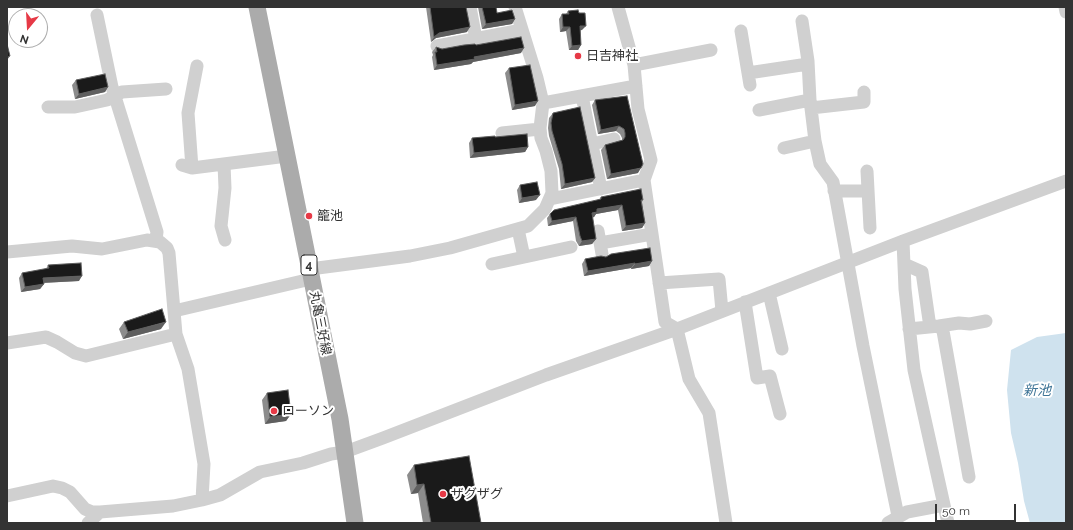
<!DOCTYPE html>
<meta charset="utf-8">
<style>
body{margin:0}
#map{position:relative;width:1073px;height:530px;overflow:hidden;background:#fff;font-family:Raleway,sans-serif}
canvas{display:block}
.frame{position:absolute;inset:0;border:8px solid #333;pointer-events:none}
.north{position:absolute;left:8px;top:8px;width:40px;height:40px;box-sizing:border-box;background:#fff;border:1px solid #adadad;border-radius:50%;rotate:198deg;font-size:11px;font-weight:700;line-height:16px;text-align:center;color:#333}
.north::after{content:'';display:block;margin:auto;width:14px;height:18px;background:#e63946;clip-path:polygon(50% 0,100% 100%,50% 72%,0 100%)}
.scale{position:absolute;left:935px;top:504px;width:81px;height:18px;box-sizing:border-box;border:2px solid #333;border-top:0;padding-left:5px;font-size:12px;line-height:14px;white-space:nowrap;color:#333;-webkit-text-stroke:3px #fff;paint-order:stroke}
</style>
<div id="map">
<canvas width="1073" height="530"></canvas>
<div class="frame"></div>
<div class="north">N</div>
<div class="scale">50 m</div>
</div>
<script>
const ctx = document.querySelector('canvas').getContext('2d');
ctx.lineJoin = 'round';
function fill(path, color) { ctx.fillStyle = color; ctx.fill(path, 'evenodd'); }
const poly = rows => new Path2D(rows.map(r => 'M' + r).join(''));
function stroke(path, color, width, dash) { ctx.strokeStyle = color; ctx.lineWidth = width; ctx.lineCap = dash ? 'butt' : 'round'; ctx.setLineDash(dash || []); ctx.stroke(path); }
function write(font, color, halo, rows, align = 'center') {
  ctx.font = font + ' Raleway,"Noto Sans JP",sans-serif'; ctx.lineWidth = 4; ctx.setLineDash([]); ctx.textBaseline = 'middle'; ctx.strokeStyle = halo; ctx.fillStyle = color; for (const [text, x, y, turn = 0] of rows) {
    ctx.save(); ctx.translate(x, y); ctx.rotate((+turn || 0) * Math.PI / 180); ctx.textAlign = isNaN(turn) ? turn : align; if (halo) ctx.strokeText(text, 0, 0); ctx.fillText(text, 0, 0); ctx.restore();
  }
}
fill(poly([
 [1066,333,1066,523,1030,523,1024,501,1018,463,1011,433,1007,390,1011,350,1037,337]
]), '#cfe2ee');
stroke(poly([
 [470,7,476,39],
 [618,7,634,65,638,109,651,160,644,180,665,322,677,329,689,379,709,413,726,523],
 [1065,7,1066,12],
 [97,15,112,87,157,232,156,240],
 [802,21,808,61,810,100,815,141,820,164,833,182,863,346,898,516],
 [741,31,750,85],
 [437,46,522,30],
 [634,65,711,50],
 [748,73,808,64],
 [582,96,601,189],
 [543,103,636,86],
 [48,107,75,107,107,100,122,92,166,89],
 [811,108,864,102,864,92],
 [759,110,810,100],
 [502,133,540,129],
 [592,144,614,139],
 [784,148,815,141],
 [224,164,225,188,221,226,225,240],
 [182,165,192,168,287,156],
 [192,168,188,113,197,66],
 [867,171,870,228],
 [834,191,868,191],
 [550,199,644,180],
 [518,229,524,257],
 [598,231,602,254],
 [903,241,905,289,914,370,948,523],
 [600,243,652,234],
 [7,252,72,246,102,249,147,240,160,242,167,248,169,253,174,311,311,279],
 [492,264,571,247],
 [904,264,922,272,930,327],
 [310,269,410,256,450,248,528,226,545,209,552,193,551,171,546,151,541,138,540,128,543,103,537,78,515,7],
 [659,283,719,279,722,311],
 [769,293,782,349],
 [745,302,757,378,770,376,780,414],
 [174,311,176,334],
 [939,326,959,323,970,324,986,321],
 [909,329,939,326,943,331,969,477],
 [7,343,46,337,57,342,75,353,86,356,176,334,188,369,204,464,202,500],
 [7,496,53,486,62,488,70,492,85,509,92,512,100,512,173,506,202,500,220,495,260,472,303,463,331,454,345,452,383,438,546,375,677,329,903,241,1066,181],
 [88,523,100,512],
 [888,523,907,512,944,505]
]), '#d0d0d0', 13);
stroke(poly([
 [257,7,340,419,355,523]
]), '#ababab', 17);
fill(poly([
 [426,7,466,7,467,32,436,38,431,42],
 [478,7,496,7,497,13,515,19,512,24,482,29],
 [568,11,579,13,582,30,580,30,581,45,578,50,569,50,566,31,560,32,559,19,562,14,566,14],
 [476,45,521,53,473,62,471,64,434,70,432,57,433,55,432,52,436,47,442,49],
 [509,68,535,106,512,110,505,73],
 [76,80,108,87,105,92,75,99,72,85],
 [627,96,638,173,607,179,601,150,605,145,622,140,622,138,620,134,616,131,598,134,592,105,595,100],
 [553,113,595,178,592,182,561,189,559,169,549,136,548,128,549,118],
 [495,137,528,147,525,152,470,158,469,143,472,138],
 [520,185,536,200,519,203,517,190],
 [601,197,643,200,642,202,645,223,642,228,622,231,618,210,596,214,594,217,592,218,596,239,592,244,579,246,576,241,573,221,548,226,547,218,550,214,599,200],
 [606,257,652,261,649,266,631,269,631,268,584,276,582,264,585,259],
 [48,265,79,281,43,283,44,284,40,289,21,292,19,278,22,273,46,269],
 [124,322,161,329,123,339,119,329],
 [267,393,291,414,286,421,265,424,262,400],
 [414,465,481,523,423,523,418,493,411,494,407,475]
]), '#8c8c8c');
fill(poly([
 [515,19,512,24,482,29,486,24],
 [580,26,586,26,582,30,577,31],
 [470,27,467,32,436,38,431,42,434,37,439,33],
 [563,27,570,27,566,31,560,32],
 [581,45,578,50,569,50,572,46],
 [524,48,521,53,473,62,471,64,434,70,437,65,474,57],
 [10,56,7,60,7,57],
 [108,87,105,92,75,99,79,94],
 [538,101,535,106,512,110,515,105],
 [619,126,616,131,598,134,601,130],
 [528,147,525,152,470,158,474,153],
 [641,168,638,173,607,179,611,174],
 [595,178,592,182,561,189,565,184],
 [540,195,536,200,519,203,522,198],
 [622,205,618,210,596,214,594,217,588,218,592,213,597,209],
 [576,217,573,221,548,226,552,221],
 [645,223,642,228,622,231,626,226],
 [596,239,592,244,579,246,582,241],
 [652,261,649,266,631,269,635,264],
 [635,263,631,268,584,276,588,271],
 [82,276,79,281,39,283,43,278],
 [44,284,40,289,21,292,25,287],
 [166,322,161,329,123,339,128,332],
 [291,414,286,421,265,424,270,417],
 [424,484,418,493,411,494,417,485]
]), '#5f5f5f');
const building = poly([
 [430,7,466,7,470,27,439,33,434,37,430,7],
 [482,7,496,7,497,13,512,10,515,19,486,24,482,7],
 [578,10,579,13,585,13,586,26,580,26,581,45,572,46,570,27,563,27,562,14,569,14,568,11,578,10],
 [521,37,524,48,474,57,475,59,437,65,435,52,437,52,436,47,442,49,464,45,475,44,476,45,521,37],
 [7,44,10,56,7,57,7,44],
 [530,65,538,101,515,105,509,68,530,65],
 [105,74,108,87,79,94,76,80,105,74],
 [627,96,643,164,641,168,611,174,605,145,623,140,625,137,625,133,624,129,619,126,601,130,595,100,627,96],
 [580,107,595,178,565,184,562,164,552,131,551,123,553,113,580,107],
 [527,134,528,147,474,153,472,138,495,136,495,137,527,134],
 [537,182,540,195,522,198,520,185,537,182],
 [641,189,643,200,641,200,645,223,626,226,622,205,597,209,597,212,592,213,596,239,582,241,580,236,576,217,552,221,550,214,554,210,601,199,601,197,641,189],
 [650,248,652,261,635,264,635,263,588,271,585,259,601,256,606,257,611,254,650,248],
 [81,263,82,276,43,278,44,284,25,287,22,273,49,268,48,265,81,263],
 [162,309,166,322,128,332,124,322,162,309],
 [288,390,291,414,270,417,267,393,288,390],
 [469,456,481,523,431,523,424,484,417,485,414,465,469,456]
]);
fill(building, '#1a1a1a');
stroke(building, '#5f5f5f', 1);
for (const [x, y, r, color] of [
 [578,56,4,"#e63946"],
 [309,216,4,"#e63946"],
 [274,411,4,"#e63946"],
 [443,494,4,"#e63946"]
]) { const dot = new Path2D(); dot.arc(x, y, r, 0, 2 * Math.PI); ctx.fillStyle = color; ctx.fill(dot); stroke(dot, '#fff', 1.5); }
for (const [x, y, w] of [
 [309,265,16]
]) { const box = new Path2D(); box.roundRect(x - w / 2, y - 10, w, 20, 3); ctx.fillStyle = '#fff'; ctx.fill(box); stroke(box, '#333', 1); }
write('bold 12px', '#333', null, [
 ["4",309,265]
]);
write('13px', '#333', '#fff', [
 ["日吉神社",586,56],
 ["籠池",317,216],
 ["ローソン",282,411],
 ["ザグザグ",451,494]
], 'left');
write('13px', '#333', '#fff', [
 ["丸亀三好線",320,323,79]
]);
write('italic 14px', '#3f7597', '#fff', [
 ["新池",1037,391]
]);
</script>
